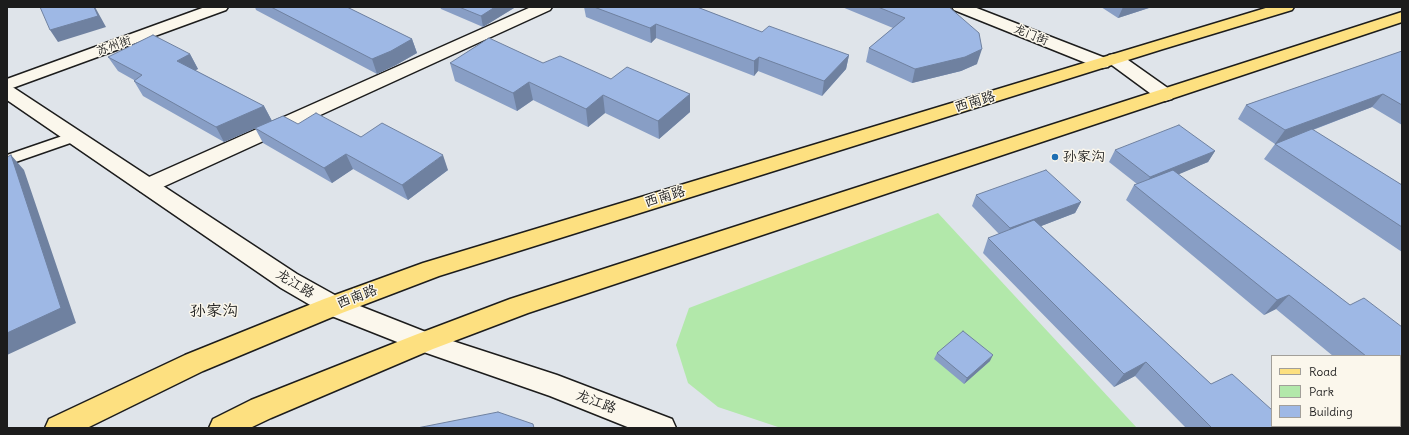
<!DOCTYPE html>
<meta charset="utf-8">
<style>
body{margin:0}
#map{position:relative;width:1409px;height:435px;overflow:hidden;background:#dfe4ea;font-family:Delius,sans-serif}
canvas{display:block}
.frame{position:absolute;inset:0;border:8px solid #1c1c1c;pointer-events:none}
.legend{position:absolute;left:1271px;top:355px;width:130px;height:72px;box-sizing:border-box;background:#fbf7ec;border:1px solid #a29f99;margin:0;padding:5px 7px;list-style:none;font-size:12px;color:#1c1c1c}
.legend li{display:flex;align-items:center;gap:8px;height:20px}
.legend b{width:20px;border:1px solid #a29f99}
</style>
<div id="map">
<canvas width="1409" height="435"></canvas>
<div class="frame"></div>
<ul class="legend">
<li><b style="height:5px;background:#fde080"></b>Road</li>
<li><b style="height:11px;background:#b2e8aa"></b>Park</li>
<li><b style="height:11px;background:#9eb8e5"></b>Building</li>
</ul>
</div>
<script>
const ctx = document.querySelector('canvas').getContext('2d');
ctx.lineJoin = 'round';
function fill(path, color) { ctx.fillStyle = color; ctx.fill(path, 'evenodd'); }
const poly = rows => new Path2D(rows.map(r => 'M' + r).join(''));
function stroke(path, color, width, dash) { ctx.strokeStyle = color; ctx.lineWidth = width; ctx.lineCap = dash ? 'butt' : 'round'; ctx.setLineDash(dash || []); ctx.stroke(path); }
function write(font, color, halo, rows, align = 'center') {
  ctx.font = font + ' Delius,"LXGW WenKai TC",sans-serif'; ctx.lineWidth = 3; ctx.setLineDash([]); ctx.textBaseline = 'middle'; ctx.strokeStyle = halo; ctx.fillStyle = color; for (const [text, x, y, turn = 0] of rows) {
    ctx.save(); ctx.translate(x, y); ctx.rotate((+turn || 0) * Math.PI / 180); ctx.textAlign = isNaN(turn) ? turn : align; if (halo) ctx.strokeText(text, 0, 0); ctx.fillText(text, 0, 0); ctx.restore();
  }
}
fill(poly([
 [938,213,1137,428,781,428,718,407,688,383,676,345,689,308]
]), '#b2e8aa');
const lane = poly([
 [74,132,79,134,81,137,79,140,7,165,7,155,74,132]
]);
const street = poly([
 [205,7,228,7,226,10,7,90,7,79,205,7],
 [531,7,552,7,550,10,154,191,147,193,140,191,136,186,140,181,531,7],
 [952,7,974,7,1108,59,1111,63,1108,67,1102,68,1096,67,954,10,952,7]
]);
const secondary = poly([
 [1115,54,1121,55,1172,91,1174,95,1172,99,1165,101,1158,99,1109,63,1106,59,1109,55,1115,54],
 [7,86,14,88,297,274,342,299,431,334,557,375,672,419,676,428,630,428,550,396,415,349,324,313,281,288,7,100,7,86]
]);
const primary = poly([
 [1269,7,1294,7,1292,10,1163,49,439,276,342,313,203,371,87,428,45,428,49,419,185,355,324,299,423,263,1269,7],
 [1402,12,1402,22,528,313,433,349,271,418,250,428,209,428,213,419,251,400,415,335,510,299,1402,12]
]);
stroke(lane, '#1c1c1c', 3);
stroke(street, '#1c1c1c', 3);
stroke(secondary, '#1c1c1c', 3);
stroke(primary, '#1c1c1c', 3);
fill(lane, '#fbf7ec');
fill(street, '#fbf7ec');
fill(secondary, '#fbf7ec');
fill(primary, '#fde080');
fill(poly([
 [255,7,347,7,412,39,417,53,396,65,377,74,256,10],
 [440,7,514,7,514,8,483,27,441,9],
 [584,7,697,7,762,32,849,55,846,69,822,96,758,71,754,76,656,38,651,43,586,17],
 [842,7,949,7,977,64,961,71,912,83,866,62,869,48,893,28],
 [1101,7,1152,7,1118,18],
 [1402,51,1402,125,1372,107,1313,130,1402,185,1402,252,1264,159,1275,144,1238,119,1246,105],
 [190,54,198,69,195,70,264,106,272,121,298,124,361,137,448,170,408,200,353,169,332,183,263,143,255,128,224,142,143,96,134,81,134,80,118,71,108,57],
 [450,63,543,63,611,79,690,94,690,112,659,139,605,113,588,127,533,100,517,111,455,81],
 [1115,150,1215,151,1208,162,1178,174,1350,305,1402,327,1402,413,1400,411,1400,356,1333,356,1276,309,1264,315,1126,200,1134,185,1137,184,1109,162],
 [976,195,1081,202,1075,213,1041,226,1211,384,1291,428,1186,428,1135,376,1114,387,983,253,988,238,999,234,972,206],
 [937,353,990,361,964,384,934,359]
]), '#889ec5');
fill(poly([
 [94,7,95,7,106,27,58,42,50,30],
 [495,7,514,7,514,8,483,27,481,16],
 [1123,7,1152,7,1118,18],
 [656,24,656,38,651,43,650,28],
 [412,39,417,53,396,65,377,74,372,59],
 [982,49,977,64,961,71,912,83,915,69],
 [190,54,198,69,186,75,177,61],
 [849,55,846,69,822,96,824,81],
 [759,57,758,71,754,76,754,61],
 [529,82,533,100,517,111,513,93],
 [690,94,690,112,659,139,658,121],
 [1383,94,1372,107,1275,144,1285,130],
 [603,95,605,113,588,127,586,109],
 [264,106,272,121,224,142,216,127],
 [1215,151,1208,162,1144,189,1150,177],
 [346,154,353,169,332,183,324,168],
 [11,155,24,170,76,323,7,355],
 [443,155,448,170,408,200,402,185],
 [1081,202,1075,213,1005,240,1010,228],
 [1289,295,1276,309,1264,315,1277,300],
 [993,355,990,361,964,384,967,378],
 [1146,362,1135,376,1114,387,1124,374]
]), '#6f81a0');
const building = poly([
 [40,7,94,7,98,16,50,30,40,7],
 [271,7,347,7,412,39,391,51,372,59,271,7],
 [459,7,495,7,481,16,459,7],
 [594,7,697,7,762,32,769,26,849,55,824,81,759,57,754,61,656,24,650,28,594,7],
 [878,7,949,7,979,33,982,49,965,57,915,69,869,48,905,18,878,7],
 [153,35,190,54,177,61,264,106,216,127,134,81,142,75,108,57,153,35],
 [489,38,543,63,560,56,611,79,627,67,690,94,658,121,603,95,586,109,529,82,513,93,450,63,489,38],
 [1402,51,1402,105,1383,94,1285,130,1246,105,1402,51],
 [316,113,361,137,382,123,443,155,402,185,346,154,324,168,255,128,283,116,298,124,316,113],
 [1179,125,1215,151,1150,177,1115,150,1179,125],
 [1312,129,1402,185,1402,227,1275,144,1312,129],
 [11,155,61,308,7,333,7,157,11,155],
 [1046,170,1081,202,1010,228,976,195,1046,170],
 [1173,170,1350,305,1364,298,1402,327,1402,385,1400,384,1400,356,1366,356,1289,295,1277,300,1134,185,1173,170],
 [1034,220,1211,384,1232,374,1272,410,1272,426,1289,426,1291,428,1212,428,1146,362,1124,374,988,238,1034,220],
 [963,331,993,355,967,378,937,353,963,331],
 [498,412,533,424,534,428,417,428,498,412]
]);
fill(building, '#9eb8e5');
stroke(building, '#6f81a0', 1);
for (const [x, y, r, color] of [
 [1055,157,4,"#1f6fb2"]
]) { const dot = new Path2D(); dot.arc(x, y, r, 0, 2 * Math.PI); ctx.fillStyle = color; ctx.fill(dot); stroke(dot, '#fbf7ec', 1.5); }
write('12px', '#1c1c1c', '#fbf7ec', [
 ["龙门街",1031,35,22],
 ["苏州街",114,46,-20]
]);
write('14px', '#1c1c1c', '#fbf7ec', [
 ["西南路",975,102,-17],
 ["西南路",665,197,-17],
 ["龙江路",295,284,31],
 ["西南路",357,297,-21],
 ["龙江路",596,402,21]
]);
write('14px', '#1c1c1c', '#fbf7ec', [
 ["孙家沟",1063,157]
], 'left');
write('16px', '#1c1c1c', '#fbf7ec', [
 ["孙家沟",214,311]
]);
</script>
